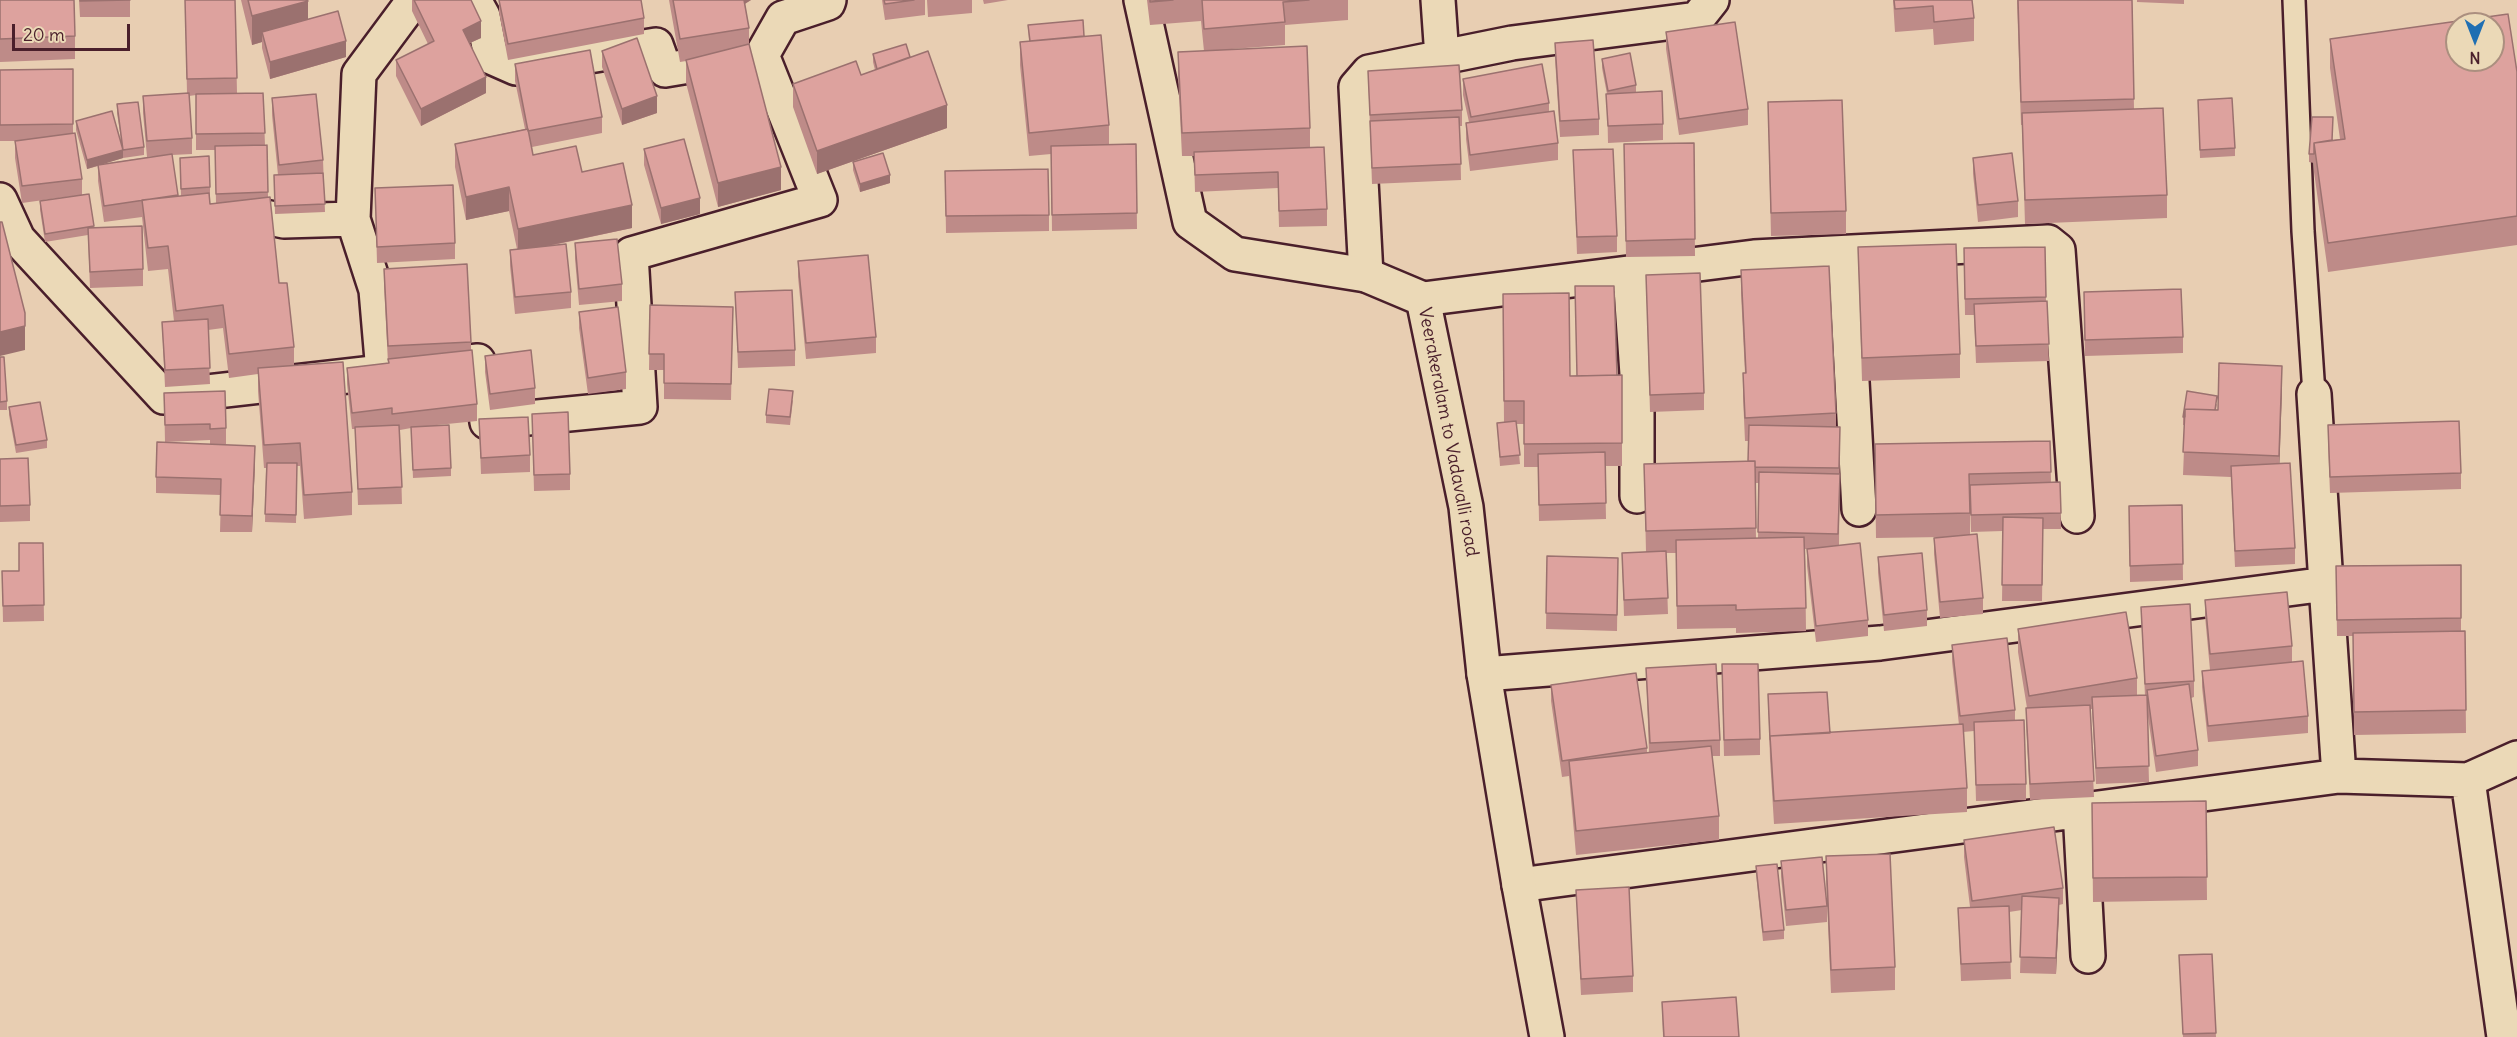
<!DOCTYPE html>
<style>
body{margin:0}
#map{position:relative;width:2517px;height:1037px;overflow:hidden;background:#e8ceb2;font-family:Delius,sans-serif}
canvas{display:block}
.north{position:absolute;left:2445px;top:12px;width:60px;height:60px;box-sizing:border-box;background:#ebd9b7;border:2px solid #ab8f7f;border-radius:50%;rotate:180deg;font-size:16px;font-weight:700;line-height:24px;text-align:center;color:#4a1f2b}
.north::after{content:'';display:block;margin:auto;width:21px;height:27px;background:#1f6fb2;clip-path:polygon(50% 0,100% 100%,50% 72%,0 100%)}
.scale{position:absolute;left:12px;top:24px;width:118px;height:27px;box-sizing:border-box;border:3px solid #4a1f2b;border-top:0;padding-left:8px;font-size:18px;line-height:21px;white-space:nowrap;color:#4a1f2b;-webkit-text-stroke:4px #ebd9b7;paint-order:stroke}
</style>
<div id="map">
<canvas width="2517" height="1037"></canvas>
<div class="north">N</div>
<div class="scale">20 m</div>
</div>
<script>
const ctx = document.querySelector('canvas').getContext('2d');
ctx.lineJoin = 'round';
const poly = rows => new Path2D(rows.map(r => 'M' + r).join(''));
function stroke(path, color, width, dash) { ctx.strokeStyle = color; ctx.lineWidth = width; ctx.lineCap = dash ? 'butt' : 'round'; ctx.setLineDash(dash || []); ctx.stroke(path); }
function fill(path, color) { ctx.fillStyle = color; ctx.fill(path, 'evenodd'); }
function write(font, color, halo, rows, align = 'center') {
  ctx.font = font + ' Delius,sans-serif'; ctx.lineWidth = 5; ctx.setLineDash([]); ctx.textBaseline = 'middle'; ctx.strokeStyle = halo; ctx.fillStyle = color; for (const [text, x, y, turn = 0] of rows) {
    ctx.save(); ctx.translate(x, y); ctx.rotate((+turn || 0) * Math.PI / 180); ctx.textAlign = isNaN(turn) ? turn : align; if (halo) ctx.strokeText(text, 0, 0); ctx.fillText(text, 0, 0); ctx.restore();
  }
}
const service = poly([
 [2294,0,2303,231,2314,394]
]);
const minor = poly([
 [474,0,483,16,491,57,516,68,656,45,665,70,731,59],
 [1438,0,1442,57],
 [0,200,18,239,164,397,478,361,487,422,640,407,631,254,820,200,762,55,783,18,828,3,829,0],
 [228,218,265,217,284,221,353,219,376,290,383,372],
 [353,219,359,74,414,0],
 [1845,254,1859,509],
 [1630,274,1637,374,1637,496],
 [1366,275,1356,87,1369,72,1512,43,1697,19,1712,0],
 [1423,299,1754,257,2048,242,2058,250,2077,516],
 [2326,584,2339,776],
 [1484,674,1880,643,2326,584,2314,394],
 [2468,780,2504,1037],
 [2080,810,2088,956],
 [1519,885,2339,776,2468,780,2517,758]
]);
const tertiary = poly([
 [1141,0,1190,222,1235,254,1366,275,1423,299,1466,507,1484,674,1519,885,1547,1037]
]);
stroke(service, '#4a1f2b', 26);
stroke(minor, '#4a1f2b', 38);
stroke(tertiary, '#4a1f2b', 38);
stroke(service, '#ebd9b7', 21);
stroke(minor, '#ebd9b7', 33);
stroke(tertiary, '#ebd9b7', 33);
fill(poly([
 [0,0,75,36,75,59,0,62],
 [79,0,130,0,130,17,80,17],
 [185,0,235,0,237,93,263,93,265,145,267,145,268,197,279,283,294,347,294,366,352,492,352,515,304,519,300,466,297,466,296,523,265,522,266,468,264,468,258,391,258,374,229,378,223,328,208,330,210,384,165,387,162,322,174,321,168,269,148,271,142,217,104,222,98,181,98,166,87,169,76,130,76,121,122,146,117,113,117,104,144,147,144,155,123,158,123,154,123,158,102,164,155,156,147,157,143,113,143,96,187,93],
 [196,95,196,150,215,150,216,203,210,204,209,196,210,195,210,187,180,158,181,196,178,197,172,155,192,154,192,138,189,96],
 [241,0,307,0,308,19,346,57,270,79,262,48,262,42,252,45],
 [412,0,471,0,481,38,470,43,486,93,421,126,396,76,396,60,428,44,412,11],
 [499,0,641,0,644,18,644,34,508,60,499,12],
 [669,0,751,0,745,4,749,28,749,44,781,190,718,207,686,83,686,61,680,62],
 [882,0,925,0,925,15,885,20],
 [927,0,972,0,972,13,928,17],
 [983,0,1008,0,984,4],
 [1147,0,1348,0,1348,20,1285,25,1285,45,1232,49,1310,128,1310,148,1327,209,1327,226,1279,227,1278,188,1195,192,1194,156,1182,156,1178,75,1178,52,1204,51,1201,21,1150,25],
 [1893,0,1972,0,1974,18,1974,41,1934,45,1933,29,1895,32],
 [2017,0,2132,0,2134,109,2167,195,2167,218,2025,224,2022,125,2021,125],
 [2137,0,2184,0,2184,4,2137,2],
 [1028,25,1084,36,1109,125,1109,145,1136,144,1137,229,1052,231,1051,154,1029,156,1020,65,1020,42,1029,41],
 [1666,32,1748,109,1748,125,1679,135,1666,49],
 [2330,39,2517,72,2517,245,2328,272,2314,172,2314,163,2309,162,2309,154,2312,117,2332,140,2340,139,2330,68],
 [1555,43,1599,119,1599,135,1560,137,1555,59],
 [602,51,657,113,622,125,602,67],
 [873,54,910,57,947,128,817,174,793,107,793,84,861,75,875,70,873,62],
 [1602,59,1636,85,1636,92,1663,124,1663,140,1608,143,1607,94,1602,68],
 [515,64,602,117,602,133,532,147,533,155,582,172,632,228,549,246,571,292,571,308,515,314,510,266,510,250,517,249,509,211,466,220,455,167,455,144,525,129,515,81],
 [73,69,73,133,82,179,82,195,94,226,94,228,143,269,143,286,90,288,88,235,45,242,40,210,40,201,80,195,22,203,15,158,15,141,17,141,0,141,0,70],
 [1368,71,1462,110,1462,126,1460,126,1461,180,1372,184],
 [1463,79,1549,103,1549,111,1558,143,1558,160,1470,171,1466,139,1466,123,1469,122,1463,95],
 [272,98,323,160,325,212,275,214,274,175,278,175,272,115],
 [2198,100,2235,148,2235,156,2200,158],
 [1768,102,1846,211,1846,234,1771,236],
 [1694,143,1695,256,1626,257,1624,144],
 [644,149,700,214,661,224,644,165],
 [1573,150,1617,236,1617,252,1577,254],
 [1973,158,2018,201,2018,217,1978,222,1973,174],
 [853,162,890,183,860,192,853,170],
 [945,171,1049,215,1049,231,946,233],
 [375,188,455,243,455,259,377,263],
 [575,243,622,284,622,301,579,305,575,259],
 [1858,247,1960,354,1960,378,1862,381],
 [2045,247,2046,301,2049,361,1976,363,1974,315,1965,315,1964,248],
 [798,261,876,337,876,353,806,359,798,277],
 [384,269,471,342,471,350,477,404,477,421,437,425,451,468,451,476,413,478,411,428,400,430,402,504,358,505,355,429,352,429,347,384,347,368,388,363,384,285],
 [1741,270,1836,413,1836,427,1840,427,1839,546,1868,620,1868,636,1816,642,1807,566,1807,549,1805,549,1806,631,1736,633,1736,628,1677,629,1676,553,1666,553,1668,614,1624,616,1622,553,1646,552,1644,464,1748,461,1749,441,1745,441,1743,396,1743,373,1745,373,1741,293],
 [1755,483,1759,483,1758,538,1756,538],
 [1646,275,1704,393,1704,410,1650,412],
 [1575,286,1617,375,1622,375,1622,466,1605,466,1606,519,1539,521,1538,467,1524,467,1524,424,1516,424,1520,464,1500,466,1497,423,1504,422,1503,294,1570,376,1577,376],
 [735,292,795,350,795,366,738,368],
 [650,305,733,307,731,400,664,399,664,370,649,370],
 [2084,308,2183,337,2183,353,2085,356],
 [579,312,626,372,626,389,588,394,579,328],
 [485,356,535,388,535,404,490,410,485,372],
 [0,357,7,401,7,410,0,410],
 [2282,389,2279,464,2295,548,2295,564,2235,567,2231,477,2183,475,2185,425,2183,425,2183,417,2217,404,2216,410],
 [164,393,226,428,226,444,220,444,255,462,252,532,220,532,221,495,156,493,156,477,210,444,210,440,165,442],
 [793,400,790,425,766,423,766,415],
 [9,407,47,440,47,448,16,453,9,415],
 [532,414,570,474,570,490,534,491],
 [479,419,530,455,530,472,481,474],
 [2050,441,2051,482,2060,482,2061,529,2043,529,2042,601,2002,601,2003,531,1971,532,1970,497,1970,534,1983,598,1983,614,1940,618,1934,554,1934,538,1943,537,1876,538,1875,468],
 [2328,442,2461,473,2461,489,2330,493],
 [0,459,30,505,30,521,0,522],
 [2182,505,2183,580,2130,582,2129,506],
 [43,543,44,621,3,622,2,571,19,571],
 [1547,556,1618,558,1617,631,1546,629],
 [1878,557,1927,610,1927,626,1884,631,1878,573],
 [2461,565,2461,631,2465,631,2466,733,2354,735,2353,636,2337,636,2336,566],
 [2205,600,2292,646,2292,662,2308,716,2308,733,2208,742,2202,687,2202,671,2210,670,2205,616],
 [2141,607,2194,681,2194,697,2191,698,2198,750,2198,766,2156,772,2147,710,2149,782,2096,784,2092,709,2090,709,2094,797,2030,800,2026,724,2026,708,2027,708,2018,652,2018,629,2137,678,2137,696,2145,696],
 [1952,645,2015,710,2015,720,2026,784,2026,800,1976,801,1974,731,1963,732,1967,788,1967,812,1774,824,1770,759,1768,694,1830,733,1959,725,1952,661],
 [1646,668,1720,740,1720,756,1712,756,1719,816,1719,840,1576,855,1569,776,1562,777,1551,701,1551,685,1647,748,1647,753,1649,753],
 [1722,680,1760,739,1760,755,1724,756],
 [2206,801,2207,900,2093,902,2092,803],
 [1964,840,2063,888,2063,904,2059,905,2056,974,2020,973,2022,910,2009,912,2011,979,1961,981,1958,908,1970,907,1964,857],
 [1826,856,1895,967,1895,990,1831,993,1826,879],
 [1781,861,1827,906,1827,922,1786,926,1781,877],
 [1756,866,1784,930,1784,939,1763,941,1756,874],
 [1576,890,1633,976,1633,992,1581,995],
 [2212,954,2216,1037,2183,1037,2179,955],
 [1662,1002,1739,1037,1663,1037]
]), '#be8b88');
fill(poly([
 [741,0,751,0,741,6],
 [308,1,308,30,262,32,262,42,252,45,252,16],
 [481,21,481,38,463,46,463,30],
 [346,41,346,57,270,79,270,62],
 [486,77,486,93,421,126,421,109],
 [657,96,657,113,622,125,622,109],
 [947,105,947,128,817,174,817,151],
 [123,150,123,158,87,169,87,160],
 [781,167,781,190,718,207,718,183],
 [890,175,890,183,860,192,860,184],
 [509,187,509,211,466,220,466,197],
 [700,198,700,214,661,224,661,208],
 [632,205,632,228,518,252,518,229],
 [25,313,25,350,0,356,0,332],
 [2282,366,2282,389,2279,479,2279,456],
 [255,446,255,462,252,532,252,516],
 [2059,898,2059,914,2056,974,2056,958]
]), '#9b716f');
const building = poly([
 [0,0,74,0,75,36,0,39,0,0],
 [80,0,130,0,80,1,80,0],
 [185,0,235,0,237,78,187,79,185,0],
 [248,0,307,0,308,1,252,16,248,0],
 [414,0,471,0,481,21,463,30,486,77,421,109,396,60,434,41,414,0],
 [499,0,641,0,644,18,508,44,499,0],
 [673,0,744,0,749,28,680,39,673,0],
 [884,0,914,0,885,4,884,0],
 [1150,0,1173,0,1150,2,1150,0],
 [1202,0,1309,0,1283,2,1285,22,1204,29,1202,0],
 [1894,0,1972,0,1974,18,1934,22,1933,6,1895,9,1894,0],
 [2018,0,2132,0,2134,99,2021,102,2018,0],
 [338,11,346,41,270,62,262,32,338,11],
 [2508,14,2517,72,2517,216,2328,243,2314,143,2345,139,2330,39,2508,14],
 [2457,24,2493,24,2493,60,2457,60,2457,24],
 [1083,20,1084,36,1030,41,1028,25,1083,20],
 [1735,22,1748,109,1679,119,1666,32,1735,22],
 [1101,35,1109,125,1029,133,1020,42,1101,35],
 [637,38,657,96,622,109,602,51,637,38],
 [1593,40,1599,119,1560,121,1555,43,1593,40],
 [749,44,781,167,718,183,686,60,749,44],
 [906,44,910,57,877,69,873,54,906,44],
 [1307,46,1310,128,1182,133,1178,52,1307,46],
 [590,50,602,117,528,131,515,64,590,50],
 [928,51,947,105,817,151,793,84,856,61,861,75,928,51],
 [1630,53,1636,85,1608,91,1602,59,1630,53],
 [1542,64,1549,103,1471,117,1463,79,1542,64],
 [1459,65,1462,110,1370,115,1368,71,1459,65],
 [73,69,73,124,0,125,0,70,73,69],
 [1662,91,1663,124,1608,126,1606,94,1662,91],
 [189,93,192,138,147,141,143,96,189,93],
 [263,93,265,133,196,134,196,94,263,93],
 [316,94,323,160,279,165,272,98,316,94],
 [2232,98,2235,148,2200,150,2198,100,2232,98],
 [1842,100,1846,211,1771,213,1768,102,1842,100],
 [138,102,144,147,123,150,117,104,138,102],
 [2163,108,2167,195,2025,200,2022,113,2163,108],
 [112,111,123,150,87,160,76,121,112,111],
 [1554,111,1558,143,1470,155,1466,123,1554,111],
 [1459,117,1461,164,1372,168,1370,121,1459,117],
 [2312,117,2333,117,2332,140,2314,143,2314,154,2309,154,2312,117],
 [528,129,533,155,576,146,582,172,623,163,632,205,518,229,509,187,466,197,455,144,528,129],
 [75,133,82,179,22,186,15,141,75,133],
 [684,139,700,198,661,208,644,149,684,139],
 [1694,143,1695,239,1626,241,1624,144,1694,143],
 [1136,144,1137,213,1052,215,1051,146,1136,144],
 [267,145,268,192,216,194,215,146,267,145],
 [1324,147,1327,209,1279,211,1278,172,1195,175,1194,152,1324,147],
 [1613,149,1617,236,1577,237,1573,150,1613,149],
 [883,153,890,175,860,184,853,162,883,153],
 [2012,153,2018,201,1978,205,1973,158,2012,153],
 [172,154,178,195,104,206,98,165,172,154],
 [209,156,210,187,181,189,180,158,209,156],
 [1048,169,1049,215,946,216,945,171,1048,169],
 [323,173,325,204,275,206,274,175,323,173],
 [453,185,455,243,377,247,375,188,453,185],
 [209,193,210,204,270,197,279,283,287,283,294,347,229,354,223,305,176,311,168,246,148,248,142,200,209,193],
 [89,194,94,226,45,234,40,201,89,194],
 [0,222,2,222,25,313,25,326,0,332,0,222],
 [142,226,143,269,90,272,88,228,142,226],
 [617,239,622,284,579,289,575,243,617,239],
 [566,244,571,292,515,297,510,250,566,244],
 [1956,244,1960,354,1862,358,1858,247,1956,244],
 [2045,247,2046,297,1965,299,1964,248,2045,247],
 [868,255,876,337,806,343,798,261,868,255],
 [467,264,471,342,388,346,384,269,467,264],
 [1829,266,1836,413,1745,418,1743,373,1746,373,1741,270,1829,266],
 [1700,273,1704,393,1650,395,1646,275,1700,273],
 [1575,286,1614,286,1617,375,1577,376,1575,286],
 [2181,289,2183,337,2085,340,2084,292,2181,289],
 [792,290,795,350,738,352,735,292,792,290],
 [1569,293,1570,376,1622,375,1622,443,1524,444,1524,401,1504,401,1503,294,1569,293],
 [2047,301,2049,344,1976,346,1974,304,2047,301],
 [650,305,733,307,731,384,664,383,664,354,649,354,650,305],
 [618,307,626,372,588,378,579,312,618,307],
 [208,319,210,368,165,370,162,322,208,319],
 [472,350,477,404,392,414,392,408,352,413,347,368,389,363,388,359,472,350],
 [531,350,535,388,490,394,485,356,531,350],
 [0,357,4,357,7,401,0,402,0,357],
 [343,362,352,492,304,495,300,443,264,445,258,368,343,362],
 [2219,363,2282,366,2279,456,2183,452,2185,409,2218,410,2219,363],
 [769,389,793,391,790,417,766,415,769,389],
 [225,391,226,428,210,429,210,424,165,425,164,393,225,391],
 [2187,391,2217,396,2215,410,2185,409,2185,417,2183,417,2187,391],
 [40,402,47,440,16,445,9,407,40,402],
 [568,412,570,474,534,475,532,414,568,412],
 [528,417,530,455,481,458,479,419,528,417],
 [1516,421,1520,455,1500,457,1497,423,1516,421],
 [2459,421,2461,473,2330,477,2328,425,2459,421],
 [399,425,402,487,358,489,355,427,399,425],
 [449,425,451,468,413,470,411,427,449,425],
 [1749,425,1840,427,1839,468,1755,467,1755,461,1748,461,1749,425],
 [2050,441,2051,472,1969,474,1970,513,1876,515,1875,444,2050,441],
 [157,442,255,446,252,516,220,515,221,479,156,477,157,442],
 [1605,452,1606,503,1539,505,1538,454,1605,452],
 [28,458,30,505,0,506,0,459,28,458],
 [1755,461,1756,528,1646,531,1644,464,1755,461],
 [267,463,297,463,296,515,265,514,267,463],
 [2290,463,2295,548,2235,551,2231,466,2290,463],
 [1759,472,1840,474,1838,534,1758,532,1759,472],
 [2060,482,2061,513,1971,515,1970,485,2060,482],
 [2182,505,2183,564,2130,566,2129,506,2182,505],
 [2003,517,2043,518,2042,585,2002,585,2003,517],
 [1977,534,1983,598,1940,602,1934,538,1977,534],
 [1804,537,1806,608,1736,610,1736,605,1677,606,1676,540,1804,537],
 [19,543,43,543,44,605,3,606,2,571,19,571,19,543],
 [1860,543,1868,620,1816,626,1807,549,1860,543],
 [1666,551,1668,598,1624,600,1622,553,1666,551],
 [1922,553,1927,610,1884,615,1878,557,1922,553],
 [1547,556,1618,558,1617,615,1546,613,1547,556],
 [2461,565,2461,618,2337,620,2336,566,2461,565],
 [2287,592,2292,646,2210,654,2205,600,2287,592],
 [2190,604,2194,681,2145,684,2141,607,2190,604],
 [2126,612,2137,678,2029,696,2018,629,2126,612],
 [2465,631,2466,710,2354,712,2353,633,2465,631],
 [2007,638,2015,710,1960,716,1952,645,2007,638],
 [2303,661,2308,716,2208,726,2202,671,2303,661],
 [1716,664,1720,740,1650,743,1646,668,1716,664],
 [1722,664,1758,664,1760,739,1724,740,1722,664],
 [1636,673,1647,748,1562,761,1551,685,1636,673],
 [2189,684,2198,750,2156,756,2147,690,2189,684],
 [1827,692,1830,733,1770,736,1770,740,1768,694,1827,692],
 [2147,695,2149,766,2096,768,2092,697,2147,695],
 [2090,705,2094,781,2030,784,2026,708,2090,705],
 [2024,720,2026,784,1976,785,1974,722,2024,720],
 [1963,724,1967,788,1774,801,1770,736,1963,724],
 [1711,746,1719,816,1576,831,1569,761,1711,746],
 [2206,801,2207,877,2093,878,2092,803,2206,801],
 [2054,827,2063,888,1972,901,1964,840,2054,827],
 [1890,854,1895,967,1831,970,1826,856,1890,854],
 [1822,857,1827,906,1786,910,1781,861,1822,857],
 [1777,864,1784,930,1763,932,1756,866,1777,864],
 [1629,887,1633,976,1581,979,1576,890,1629,887],
 [2022,896,2059,898,2056,958,2020,957,2022,896],
 [2009,906,2011,962,1961,964,1958,908,2009,906],
 [2212,954,2216,1033,2183,1034,2179,955,2212,954],
 [1736,997,1739,1037,1664,1037,1662,1002,1736,997]
]);
fill(building, '#dda29e');
stroke(building, '#9b716f', 1.5);
write('18px', '#4a1f2b', '#ebd9b7', [
 ["Veerakeralam to Vadavalli road",1448,432,79]
]);
</script>
